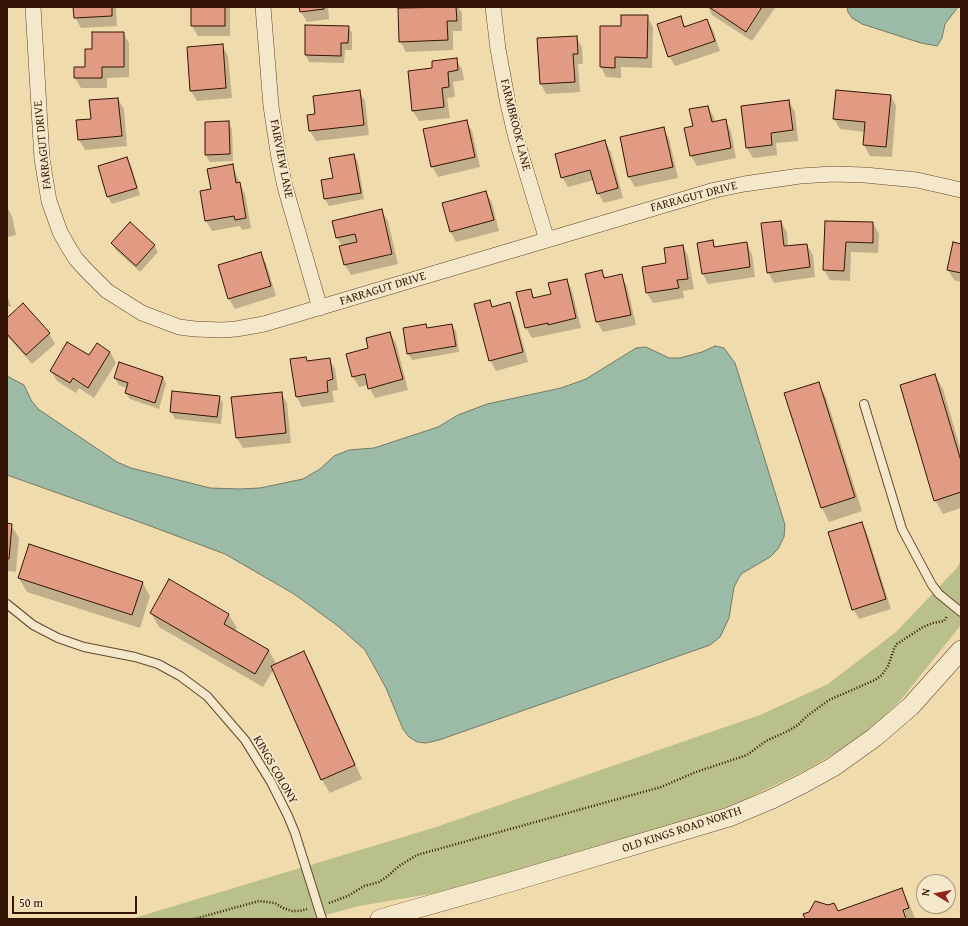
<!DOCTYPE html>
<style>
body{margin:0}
#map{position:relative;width:968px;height:926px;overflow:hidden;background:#f0dbad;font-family:"Gentium Book Plus",serif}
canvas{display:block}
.frame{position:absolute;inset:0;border:8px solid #341505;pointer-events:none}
.north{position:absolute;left:916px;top:874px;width:40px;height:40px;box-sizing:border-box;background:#f5e8ca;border:1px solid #a8947b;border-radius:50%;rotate:280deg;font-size:11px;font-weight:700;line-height:16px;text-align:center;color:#341505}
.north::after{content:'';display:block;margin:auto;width:14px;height:18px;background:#8f2418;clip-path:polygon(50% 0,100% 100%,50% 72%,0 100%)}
.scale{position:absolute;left:12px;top:896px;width:125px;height:18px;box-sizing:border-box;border:2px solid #341505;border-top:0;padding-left:5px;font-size:12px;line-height:14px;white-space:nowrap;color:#341505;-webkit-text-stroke:3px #f5e8ca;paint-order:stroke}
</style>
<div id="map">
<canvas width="968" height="926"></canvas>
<div class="frame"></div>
<div class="north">N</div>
<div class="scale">50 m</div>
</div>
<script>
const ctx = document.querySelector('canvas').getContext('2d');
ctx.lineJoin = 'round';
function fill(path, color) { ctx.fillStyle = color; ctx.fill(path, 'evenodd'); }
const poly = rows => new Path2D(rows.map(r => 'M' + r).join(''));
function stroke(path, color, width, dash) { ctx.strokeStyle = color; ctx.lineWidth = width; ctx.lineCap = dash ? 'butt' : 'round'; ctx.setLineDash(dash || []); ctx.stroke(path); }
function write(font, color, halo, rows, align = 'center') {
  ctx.font = font + ' "Gentium Book Plus",serif'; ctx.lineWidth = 4; ctx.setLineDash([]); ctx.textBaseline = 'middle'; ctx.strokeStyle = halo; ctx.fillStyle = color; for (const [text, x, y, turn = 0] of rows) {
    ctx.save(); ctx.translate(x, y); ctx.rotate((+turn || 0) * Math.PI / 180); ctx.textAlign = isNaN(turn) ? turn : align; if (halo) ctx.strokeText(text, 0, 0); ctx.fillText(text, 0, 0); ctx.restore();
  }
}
fill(poly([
 [961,561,961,625,900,701,882,718,863,734,835,753,804,771,740,802,701,816,588,851,436,893,359,906,311,919,131,919,433,828,760,715,828,684,896,632,956,569]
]), '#b9c08a');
const water = poly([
 [847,7,958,7,945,24,942,38,937,46,921,43,862,24,852,18,848,12,847,7],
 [715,346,724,348,735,363,785,525,784,537,778,549,770,557,741,574,734,587,729,618,720,637,710,645,439,740,426,743,417,742,409,737,403,729,386,688,365,650,338,626,294,594,225,554,145,524,7,475,7,376,24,385,31,400,38,409,117,462,131,468,210,488,240,489,260,488,303,479,320,469,334,456,349,450,374,448,438,427,458,415,487,404,561,388,586,379,636,348,646,347,669,358,680,358,702,352,715,346]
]);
fill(water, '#9bbba6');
stroke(water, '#727966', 1);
fill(poly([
 [74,7,116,7,117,26,81,28,75,17],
 [192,7,230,7,230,36,198,36,192,26],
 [300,7,328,7,329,19,307,22,301,12],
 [434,7,458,7,462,13,462,31,453,31,453,50,406,52,400,41],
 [708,7,774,7,775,8,752,41,712,15],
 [647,16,653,27,652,68,621,67,621,78,606,77,601,67,622,27],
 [680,18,686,27,707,20,713,30,720,51,675,66,669,56],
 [306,26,348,27,352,33,352,50,345,50,344,63,309,62,306,55],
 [123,33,129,43,129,77,107,78,107,88,81,88,75,78,86,68,93,50],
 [576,37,582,47,583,64,578,64,580,92,546,94,541,84],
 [222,45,228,56,232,98,197,101,191,91],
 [456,59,462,69,464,80,453,82,455,97,447,98,450,118,419,121,413,111,409,72,433,69],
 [359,91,365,101,369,135,316,141,310,131,308,116,316,115],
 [891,96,896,106,892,157,870,156,864,145,865,132,840,129,834,119],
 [118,99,124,109,127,146,85,150,79,140],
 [789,101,795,112,798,141,776,143,777,155,753,158,747,148],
 [708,107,714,117,715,123,725,120,731,131,736,158,697,166,691,156,694,127],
 [466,121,472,131,480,167,438,177,432,166],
 [228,122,232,129,233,161,210,162,206,155],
 [663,128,669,138,678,178,635,187,629,177,621,138],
 [605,142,611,152,623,198,604,203,598,193,594,180,568,187,562,177],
 [354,155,358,162,364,199,329,206,325,199,322,181,334,179],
 [127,158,131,165,140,195,112,204,108,197,99,167],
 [232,165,245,194,251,228,242,230,240,226,212,231,206,221,212,190],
 [486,192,492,203,499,231,456,242,451,232,443,204],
 [7,207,12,216,16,235,7,237],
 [382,211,388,221,398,264,351,275,345,265,340,247,342,246,337,238],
 [781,222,787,232,788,247,807,245,813,255,815,277,774,283,768,272],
 [826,222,873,223,879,234,878,253,851,252,850,281,830,280,824,270],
 [713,242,716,248,746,243,752,254,755,277,708,284,703,274,698,244],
 [112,243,154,245,158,252,140,272,116,250],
 [961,245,961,282,954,280,948,270],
 [683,246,688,256,694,289,683,291,684,298,653,303,647,293,667,264],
 [260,253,266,263,276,296,235,309,229,299],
 [602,272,606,279,621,276,627,286,636,325,603,332,597,322,587,275],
 [567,280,572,290,581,328,532,338,526,328,530,290,535,299,552,295],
 [7,295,11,306,7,307],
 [489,301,493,308,509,304,515,314,528,362,496,371,490,360],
 [7,320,49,333,55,344,32,364,7,336],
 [452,325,456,331,459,352,412,360,408,354],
 [390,333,396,343,408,390,375,398,368,385,359,387,353,377,370,349],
 [110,352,116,363,94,398,79,388,76,393,57,381,51,371,89,357],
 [305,358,308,362,329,359,335,369,338,390,332,391,334,402,302,407,297,397],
 [935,375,943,389,961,451,961,508,943,514,935,500],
 [163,377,166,384,159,409,130,399,126,393,127,388,119,385,115,378],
 [818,384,826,397,862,511,829,522,822,508,785,394],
 [281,393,287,403,291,443,243,448,237,438,233,398],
 [219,397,223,403,221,424,175,419,171,412],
 [862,523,867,533,891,609,859,619,853,609],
 [7,524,11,525,19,538,16,572,7,571],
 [19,578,142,582,150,596,140,628,27,592],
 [170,581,229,615,237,628,235,631,269,651,277,665,304,652,312,666,362,779,330,793,322,780,274,669,263,687,159,627,151,613],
 [901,889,909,903,915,919,806,919,829,906,839,912]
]), '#0003');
const building = poly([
 [73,7,112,7,112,16,74,18,73,7],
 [191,7,225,7,225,26,191,26,191,7],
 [299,7,324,7,324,9,300,12,299,7],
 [456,7,457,21,447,21,448,40,399,42,398,8,456,7],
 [709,7,762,7,746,32,709,7],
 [621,15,648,15,647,58,615,57,615,68,600,67,600,26,621,26,621,15],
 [681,16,684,27,707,19,715,41,668,57,657,24,681,16],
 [305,25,349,26,348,43,341,43,341,56,305,55,305,25],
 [92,32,124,32,124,67,102,67,102,78,74,78,74,67,85,67,85,49,92,49,92,32],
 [577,36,578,54,573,54,575,82,540,84,537,38,577,36],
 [223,44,226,88,190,91,187,47,223,44],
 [457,58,458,70,448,72,449,87,442,88,444,107,412,111,408,71,432,68,432,61,457,58],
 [360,90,364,125,309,131,307,115,315,114,313,96,360,90],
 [836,90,891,95,886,147,863,145,865,122,833,119,836,90],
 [118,98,122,136,78,140,76,120,91,119,89,100,118,98],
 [789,100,793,130,771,133,772,145,746,148,741,106,789,100],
 [708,106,712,122,726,119,731,148,690,156,684,128,693,126,689,109,708,106],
 [467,120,475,157,431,167,423,129,467,120],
 [229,121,230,154,205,155,205,122,229,121],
 [664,127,673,167,628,177,620,137,664,127],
 [605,140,618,188,597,194,590,170,561,178,555,154,605,140],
 [354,154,361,193,324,199,321,180,333,178,329,158,354,154],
 [127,157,137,188,107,197,98,166,127,157],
 [233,164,236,183,240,182,246,218,235,220,234,216,205,221,200,191,211,189,207,169,233,164],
 [486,191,494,220,450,232,442,203,486,191],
 [382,209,392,254,344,265,339,246,357,242,355,234,336,238,332,221,382,209],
 [781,221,784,246,807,244,810,267,767,273,761,223,781,221],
 [825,221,873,222,873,243,846,242,844,271,823,270,825,221],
 [130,222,155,245,136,266,111,243,130,222],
 [713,240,714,247,747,242,750,267,702,274,697,243,713,240],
 [953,242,961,244,961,273,947,270,953,242],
 [683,245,688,279,677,280,679,288,646,293,642,267,666,263,664,248,683,245],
 [261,252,271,286,228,299,218,265,261,252],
 [602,270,604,278,622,274,631,315,596,322,585,274,602,270],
 [567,279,576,318,548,325,548,323,525,328,516,292,531,289,533,298,551,294,548,283,567,279],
 [490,300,492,307,510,302,523,352,489,361,474,304,490,300],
 [23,303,50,333,26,355,7,334,7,318,23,303],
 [426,324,427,328,452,324,456,346,407,354,403,328,426,324],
 [390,332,403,379,368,389,365,374,352,377,346,354,368,348,366,338,390,332],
 [67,342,89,355,97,343,110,352,88,388,73,378,70,383,50,371,67,342],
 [306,357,307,361,330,358,333,379,327,381,328,392,296,397,290,359,306,357],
 [119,362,163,377,155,403,125,393,128,383,114,378,119,362],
 [935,374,961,461,961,492,934,501,900,385,935,374],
 [819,382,855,497,821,508,784,393,819,382],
 [172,391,220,396,217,417,170,412,172,391],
 [282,392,286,433,236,438,231,397,282,392],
 [862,522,886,599,852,610,828,532,862,522],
 [7,523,12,524,9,559,7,559,7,523],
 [29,544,143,582,132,615,18,578,29,544],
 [169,579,229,614,224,624,269,650,255,674,150,613,169,579],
 [304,651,355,765,321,780,271,666,304,651],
 [902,888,909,908,903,910,906,919,805,919,803,914,809,912,815,901,828,905,834,903,838,911,902,888]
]);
fill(building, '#e29b83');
stroke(building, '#341505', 1);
const service = poly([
 [864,404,902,529,932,585,939,594,961,612],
 [7,604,33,625,58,638,84,647,135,657,158,664,180,676,207,696,245,740,271,782,288,816,295,833,322,919]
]);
const minor = poly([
 [33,7,42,159,49,201,60,232,69,248,76,259,86,270,107,291,142,313,179,327,195,329,222,330,236,329,264,324,715,190,744,184,800,176,833,174,865,175,917,180,961,190],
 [263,7,271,106,279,158,285,187,320,308],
 [493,7,498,49,508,104,516,138,547,240]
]);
const tertiary = poly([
 [380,919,514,881,729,817,772,799,804,783,833,767,875,737,911,706,961,650]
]);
stroke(service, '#63462f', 10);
stroke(minor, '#63462f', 16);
stroke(tertiary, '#63462f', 20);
stroke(poly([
 [329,903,348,896,364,886,379,882,388,876,399,866,417,855,661,787,696,772,747,755,766,741,788,731,798,725,807,716,829,700,875,680,882,675,888,666,894,649,897,644,923,627,933,623,944,621,947,616],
 [194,919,259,901,275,903,283,908,292,911,300,911,307,909]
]), '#341505', 2.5, [1, 2]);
stroke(service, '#f5e8ca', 8);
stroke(minor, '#f5e8ca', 15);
stroke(tertiary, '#f5e8ca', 19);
write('12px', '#341505', '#f5e8ca', [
 ["FARMBROOK LANE",515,125,76],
 ["FARRAGUT DRIVE",43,145,-96],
 ["FAIRVIEW LANE",281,159,79],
 ["FARRAGUT DRIVE",694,197,-15],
 ["FARRAGUT DRIVE",383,289,-17],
 ["KINGS COLONY",275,770,60],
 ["OLD KINGS ROAD NORTH",682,830,-18]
]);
</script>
